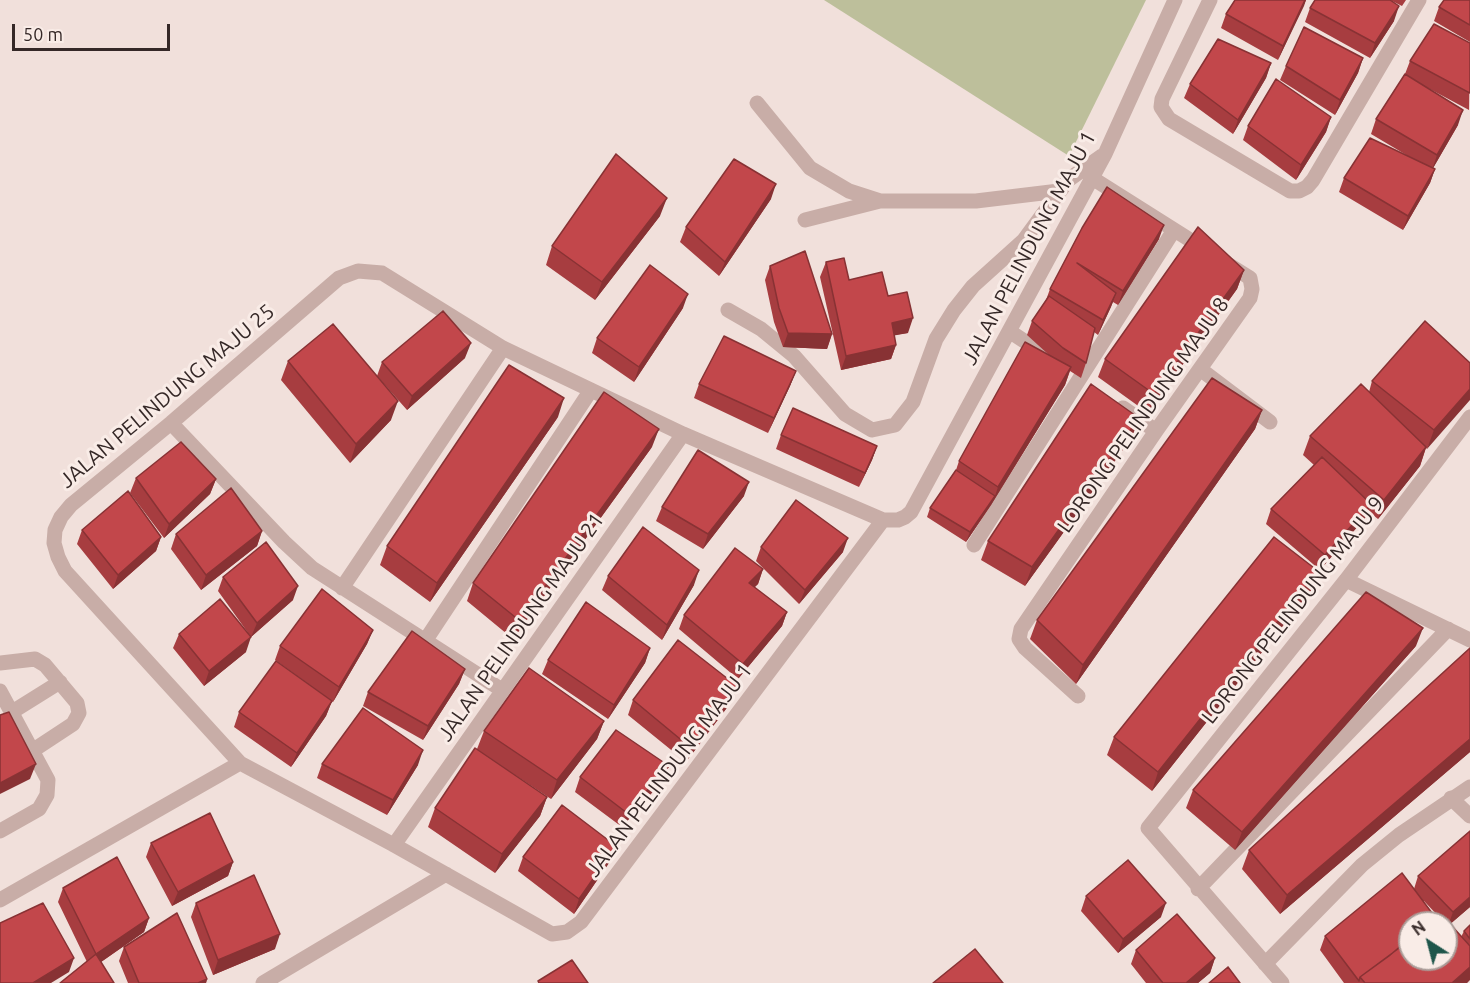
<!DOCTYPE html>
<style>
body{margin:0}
#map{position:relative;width:1470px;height:983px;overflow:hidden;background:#f1e0db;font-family:Ubuntu,sans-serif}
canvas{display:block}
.north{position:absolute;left:1398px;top:911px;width:60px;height:60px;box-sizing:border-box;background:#f9ece7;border:2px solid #ab9e9a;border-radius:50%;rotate:324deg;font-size:16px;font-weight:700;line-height:24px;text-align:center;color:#352827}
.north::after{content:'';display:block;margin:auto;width:21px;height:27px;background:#1e554a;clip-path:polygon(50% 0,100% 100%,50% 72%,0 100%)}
.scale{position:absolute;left:12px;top:24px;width:158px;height:27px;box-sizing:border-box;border:3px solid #352827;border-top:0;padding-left:8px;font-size:18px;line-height:21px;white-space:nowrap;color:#352827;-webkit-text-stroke:4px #f9ece7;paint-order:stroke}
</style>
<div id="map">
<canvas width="1470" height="983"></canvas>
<div class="north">N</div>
<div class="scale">50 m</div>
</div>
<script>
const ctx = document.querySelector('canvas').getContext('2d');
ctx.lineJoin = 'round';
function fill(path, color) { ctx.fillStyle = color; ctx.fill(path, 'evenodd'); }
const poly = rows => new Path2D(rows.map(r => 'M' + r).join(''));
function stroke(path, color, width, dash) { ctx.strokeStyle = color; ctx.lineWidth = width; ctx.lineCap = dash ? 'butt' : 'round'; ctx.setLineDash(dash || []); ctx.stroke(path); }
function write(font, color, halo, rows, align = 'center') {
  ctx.font = font + ' Ubuntu,sans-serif'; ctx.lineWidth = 6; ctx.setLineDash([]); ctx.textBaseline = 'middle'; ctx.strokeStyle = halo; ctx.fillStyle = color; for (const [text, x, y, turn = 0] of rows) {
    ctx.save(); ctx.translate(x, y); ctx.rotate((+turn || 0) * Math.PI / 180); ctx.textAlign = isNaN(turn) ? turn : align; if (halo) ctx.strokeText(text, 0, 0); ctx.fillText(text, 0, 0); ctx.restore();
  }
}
fill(poly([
 [824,0,1146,0,1069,156]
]), '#bdbf9b');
stroke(poly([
 [1210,0,1162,99,1161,107,1169,119,1290,191,1299,191,1307,187,1313,180,1419,0],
 [757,103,810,168,849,191,880,201,976,201,1059,191],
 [1092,178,1206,250],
 [805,220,880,201],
 [728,310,761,329,794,356,845,414,872,430,895,425,913,402,936,339,954,310,973,286,1024,240,1068,180,1102,156],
 [1009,331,1047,356],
 [1200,369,1270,422],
 [1123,408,1156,431],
 [171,423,284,542,312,568,502,690],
 [883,520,581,922,567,932,552,934,394,845,240,763,65,571,58,557,54,543,55,530,61,517,71,505,171,423,339,278,358,271,382,273,503,348,683,434,883,520,898,520,905,517,911,512,1105,154,1175,0],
 [974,545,1174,230],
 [1346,580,1470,640],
 [342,588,503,348],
 [425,641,591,390],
 [0,663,35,659,45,665,77,703,79,713,73,724,32,751],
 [0,691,48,780,47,795,39,809,0,831],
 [1078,696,1025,648,1019,639,1021,629,1156,431,1250,298,1252,289,1250,278,1226,263],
 [12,712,60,682],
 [1451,798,1470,816],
 [394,845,683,434],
 [1198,889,1448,629],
 [0,900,240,763],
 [1265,964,1362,865,1399,835,1470,787],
 [263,983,446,874],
 [1282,983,1148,828,1346,580,1470,417]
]), '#c8ada7', 15);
fill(poly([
 [1235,0,1306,0,1278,60,1221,28,1226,14],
 [1390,0,1406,0,1402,6],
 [1470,0,1470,42,1434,21,1439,7],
 [1310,8,1394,21,1370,58,1305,22],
 [1470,43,1469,110,1426,87,1458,125,1433,168,1435,169,1430,183,1403,230,1339,192,1344,178,1408,156,1371,134,1376,119,1405,74,1410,61],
 [1363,58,1358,73,1335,115,1280,80,1286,66],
 [1271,63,1266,78,1233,134,1184,98,1190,84],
 [1331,117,1326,132,1296,180,1243,140,1248,126],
 [771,199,719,276,680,242,686,227],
 [660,216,595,300,546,265,552,246],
 [1082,228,1159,239,1118,305,1113,302,1098,335,1094,332,1086,363,1081,378,1070,371,1065,385,991,505,966,542,927,517,930,508,956,470,959,461,1049,355,1027,335,1032,321,1046,300,1050,289],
 [826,262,849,280,888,296,908,333,894,335,896,345,891,359,841,370,820,277],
 [770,266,832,334,827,349,783,347,774,322,765,280],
 [1244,270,1237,289,1148,413,1098,377,1105,359],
 [683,308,634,382,592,353,597,338],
 [465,358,407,410,377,376,382,362],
 [288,361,391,420,350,463,281,380],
 [1470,363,1427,449,1426,448,1420,466,1378,519,1368,511,1365,518,1320,570,1266,524,1271,509,1314,465,1303,455,1310,436,1369,392,1372,381],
 [796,371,790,386,768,433,694,398,699,384],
 [1262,410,1255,429,1076,684,1030,639,1037,620],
 [558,417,430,602,380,565,387,546],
 [1139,418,1132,437,1025,586,981,560,988,541],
 [781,435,877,446,872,460,859,487,776,449],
 [652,447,513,639,467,601,473,583],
 [136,478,216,479,210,494,164,538,130,493],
 [744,496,703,549,656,521,662,507],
 [82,530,161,537,156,551,113,589,77,544],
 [262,531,257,546,201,590,171,549,176,534],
 [761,547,843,552,799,604,756,561],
 [763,569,758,584,754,587,787,612,782,626,738,679,679,629,684,615],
 [608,576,694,585,662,640,602,590],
 [223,577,293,600,251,637,218,591],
 [1312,589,1152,791,1107,755,1114,737],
 [373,630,367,644,333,702,275,660,280,646],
 [179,634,246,652,204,686,173,648],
 [1416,646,1235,850,1186,808,1193,790],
 [650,648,645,663,608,719,542,674,548,660],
 [1470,648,1470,752,1280,914,1242,869,1249,850],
 [465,669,459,684,423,740,363,706,368,692],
 [633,700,732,701,686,762,628,715],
 [332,701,326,716,291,767,234,727,239,712],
 [604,721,597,739,551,799,509,771,547,797,540,816,495,873,428,827,435,808,477,749,484,731],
 [322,764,418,765,387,815,317,778],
 [580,777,663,780,622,827,575,792],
 [151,843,233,862,228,876,172,906,146,857],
 [616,846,611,860,574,914,518,871,523,857],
 [1418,876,1470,907,1450,924,1461,937,1464,931,1470,925,1470,967,1467,983,1344,983,1320,950,1325,936,1414,889],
 [1424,901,1440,918,1410,959],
 [63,888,149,918,144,932,101,962,87,962,58,902],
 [1086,896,1161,917,1118,953,1081,911],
 [196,903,275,949,213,975,191,917],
 [124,947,207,979,206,983,128,983,119,961],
 [1136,950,1215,958,1210,973,1198,983,1146,983,1131,964]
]), '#a73d40');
fill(poly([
 [1305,0,1306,0,1304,6,1278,60,1283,46],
 [1399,6,1394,21,1370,58,1375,43],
 [1363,58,1358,73,1335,115,1340,100],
 [1271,63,1266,78,1233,134,1238,120],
 [1463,110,1458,125,1432,170,1437,155],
 [1331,117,1326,132,1296,180,1301,165],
 [1435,169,1430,183,1403,230,1408,216],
 [776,184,771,199,719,276,725,262],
 [667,198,660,216,595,300,602,282],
 [1164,225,1159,239,1118,305,1123,291],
 [1244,270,1237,289,1148,413,1154,394],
 [1116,293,1111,307,1098,335,1103,320],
 [688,294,683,308,634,382,639,367],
 [913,318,908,333,886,337,892,323],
 [788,333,832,334,827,349,783,347],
 [471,343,465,358,407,410,412,396],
 [896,345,891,359,841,370,846,356],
 [1071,367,1065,385,991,505,966,542,970,532,995,496,998,487],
 [796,371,790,386,768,433,774,418],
 [1470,389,1470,400,1427,449,1434,430],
 [564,398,558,417,430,602,437,583],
 [398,401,391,420,350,463,356,444],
 [1262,410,1255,429,1076,684,1083,665],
 [1139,418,1132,437,1025,586,1032,567],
 [659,429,652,447,513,639,520,621],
 [877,446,872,460,859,487,865,473],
 [1426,447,1420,466,1378,519,1384,500],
 [216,479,210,494,164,538,169,524],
 [749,482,744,496,703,549,708,534],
 [1371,504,1365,518,1320,570,1325,555],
 [262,531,257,546,201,590,206,575],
 [161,537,156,551,113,589,118,575],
 [848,538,843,552,799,604,805,590],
 [763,569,758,584,744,598,749,583],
 [699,570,694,585,662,640,667,625],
 [1318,571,1312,589,1152,791,1158,772],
 [298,586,293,600,251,637,257,623],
 [787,612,782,626,738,679,743,664],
 [1423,628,1416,646,1235,850,1242,832],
 [373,630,367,644,333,702,339,687],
 [251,637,246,652,204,686,209,671],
 [650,648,645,663,608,719,614,705],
 [465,669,459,684,423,740,428,726],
 [737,686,732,701,686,762,691,748],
 [332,701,326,716,291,767,297,753],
 [604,721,597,739,551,799,557,780],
 [1470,739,1470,752,1280,914,1287,895],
 [423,750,418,765,387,815,393,800],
 [36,764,30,779,0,794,0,783],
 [669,766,663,780,622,827,627,813],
 [547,797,540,816,495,873,502,854],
 [616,846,611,860,574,914,579,899],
 [233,862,228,876,172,906,178,892],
 [1470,897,1470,907,1448,926,1453,912],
 [1166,903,1161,917,1118,953,1123,939],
 [1435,917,1433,923,1428,923],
 [149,918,144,932,91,969,96,954],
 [280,934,275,949,213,975,218,960],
 [74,958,69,972,51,983,33,983],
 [1215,958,1210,973,1198,983,1186,983],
 [1470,967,1470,980,1467,983,1452,983],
 [207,979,206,983,198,983]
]), '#883234');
const building = poly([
 [1235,0,1305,0,1283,46,1226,14,1235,0],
 [1315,0,1390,0,1399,6,1375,43,1310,8,1315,0],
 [1444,0,1470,0,1470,25,1439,7,1444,0],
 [1434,24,1470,43,1470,93,1410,61,1434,24],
 [1304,27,1363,58,1340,100,1286,66,1304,27],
 [1218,39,1271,63,1238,120,1190,84,1218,39],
 [1405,74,1463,110,1437,155,1376,119,1405,74],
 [1276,79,1331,117,1301,165,1248,126,1276,79],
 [1370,138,1435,169,1408,216,1344,178,1370,138],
 [616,154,667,198,602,282,552,246,616,154],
 [734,159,776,184,725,262,686,227,734,159],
 [1107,187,1164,225,1123,291,1077,263,1116,293,1103,320,1050,289,1082,228,1107,187],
 [1198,227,1244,270,1154,394,1105,359,1198,227],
 [805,251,832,334,788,333,779,308,770,266,805,251],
 [844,258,849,280,882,272,888,296,907,292,913,318,892,323,896,345,846,356,826,262,844,258],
 [650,265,688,294,639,367,597,338,650,265],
 [1049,296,1095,328,1086,363,1063,348,1032,321,1049,296],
 [443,311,471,343,412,396,382,362,443,311],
 [1425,321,1470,363,1470,389,1434,430,1372,381,1425,321],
 [333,324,398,401,356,444,288,361,333,324],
 [724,336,796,371,774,418,699,384,724,336],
 [1025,342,1071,367,998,487,959,461,1025,342],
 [509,365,564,398,437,583,387,546,509,365],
 [1212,378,1262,410,1083,665,1037,620,1212,378],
 [1091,384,1139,418,1032,567,988,541,1091,384],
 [1361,384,1426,447,1384,500,1310,436,1361,384],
 [604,392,659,429,520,621,473,583,604,392],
 [793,408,877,446,865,473,781,435,793,408],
 [181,442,216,479,169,524,136,478,181,442],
 [698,450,749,482,708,534,662,507,698,450],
 [1322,457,1371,504,1325,555,1271,509,1322,457],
 [956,470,995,496,970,532,930,508,956,470],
 [231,488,262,531,206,575,176,534,231,488],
 [128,491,161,537,118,575,82,530,128,491],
 [796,500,848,538,805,590,761,547,796,500],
 [643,527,699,570,667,625,608,576,643,527],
 [1274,537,1318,571,1158,772,1114,737,1274,537],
 [266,542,298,586,257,623,223,577,266,542],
 [735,548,763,569,749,583,787,612,743,664,684,615,735,548],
 [322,589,373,630,339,687,280,646,322,589],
 [1366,592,1423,628,1242,832,1193,790,1366,592],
 [220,599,251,637,209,671,179,634,220,599],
 [586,602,650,648,614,705,548,660,586,602],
 [412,631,465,669,428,726,368,692,412,631],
 [678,640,737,686,691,748,633,700,678,640],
 [1470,648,1470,739,1287,895,1249,850,1470,648],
 [276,661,332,701,297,753,239,712,276,661],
 [529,668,604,721,557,780,484,731,529,668],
 [363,708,423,750,393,800,322,764,363,708],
 [9,712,36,764,0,783,0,715,9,712],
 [616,730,669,766,627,813,580,777,616,730],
 [475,748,547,797,502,854,435,808,475,748],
 [562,805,616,846,579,899,523,857,562,805],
 [210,813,233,862,178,892,151,843,210,813],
 [1470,831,1470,897,1453,912,1418,876,1470,831],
 [117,857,149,918,96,954,63,888,117,857],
 [1128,860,1166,903,1123,939,1086,896,1128,860],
 [1402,873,1435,917,1428,923,1410,923,1410,938,1389,956,1360,977,1359,981,1325,936,1402,873],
 [254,875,280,934,218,960,196,903,254,875],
 [43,903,74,958,33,983,0,983,0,923,43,903],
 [177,913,207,979,198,983,139,983,124,947,177,913],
 [1177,914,1215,958,1186,983,1163,983,1136,950,1177,914],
 [1443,916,1470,946,1470,967,1452,983,1365,983,1360,977,1410,940,1410,959,1446,959,1446,923,1434,923,1443,916],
 [1470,925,1470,939,1464,931,1470,925],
 [975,949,1003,983,933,983,975,949],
 [96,954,114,983,60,983,96,954],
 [572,960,588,983,539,983,538,981,572,960],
 [1228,967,1240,983,1209,983,1228,967]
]);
fill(building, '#c2474b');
stroke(building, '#883234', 1.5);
write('21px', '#352827', '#f9ece7', [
 ["JALAN PELINDUNG MAJU 1",1029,248,-62],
 ["JALAN PELINDUNG MAJU 25",167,396,-40],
 ["LORONG PELINDUNG MAJU 8",1143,415,-55],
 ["LORONG PELINDUNG MAJU 9",1293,610,-52],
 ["JALAN PELINDUNG MAJU 21",521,627,-55],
 ["JALAN PELINDUNG MAJU 1",669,770,-53]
]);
</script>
